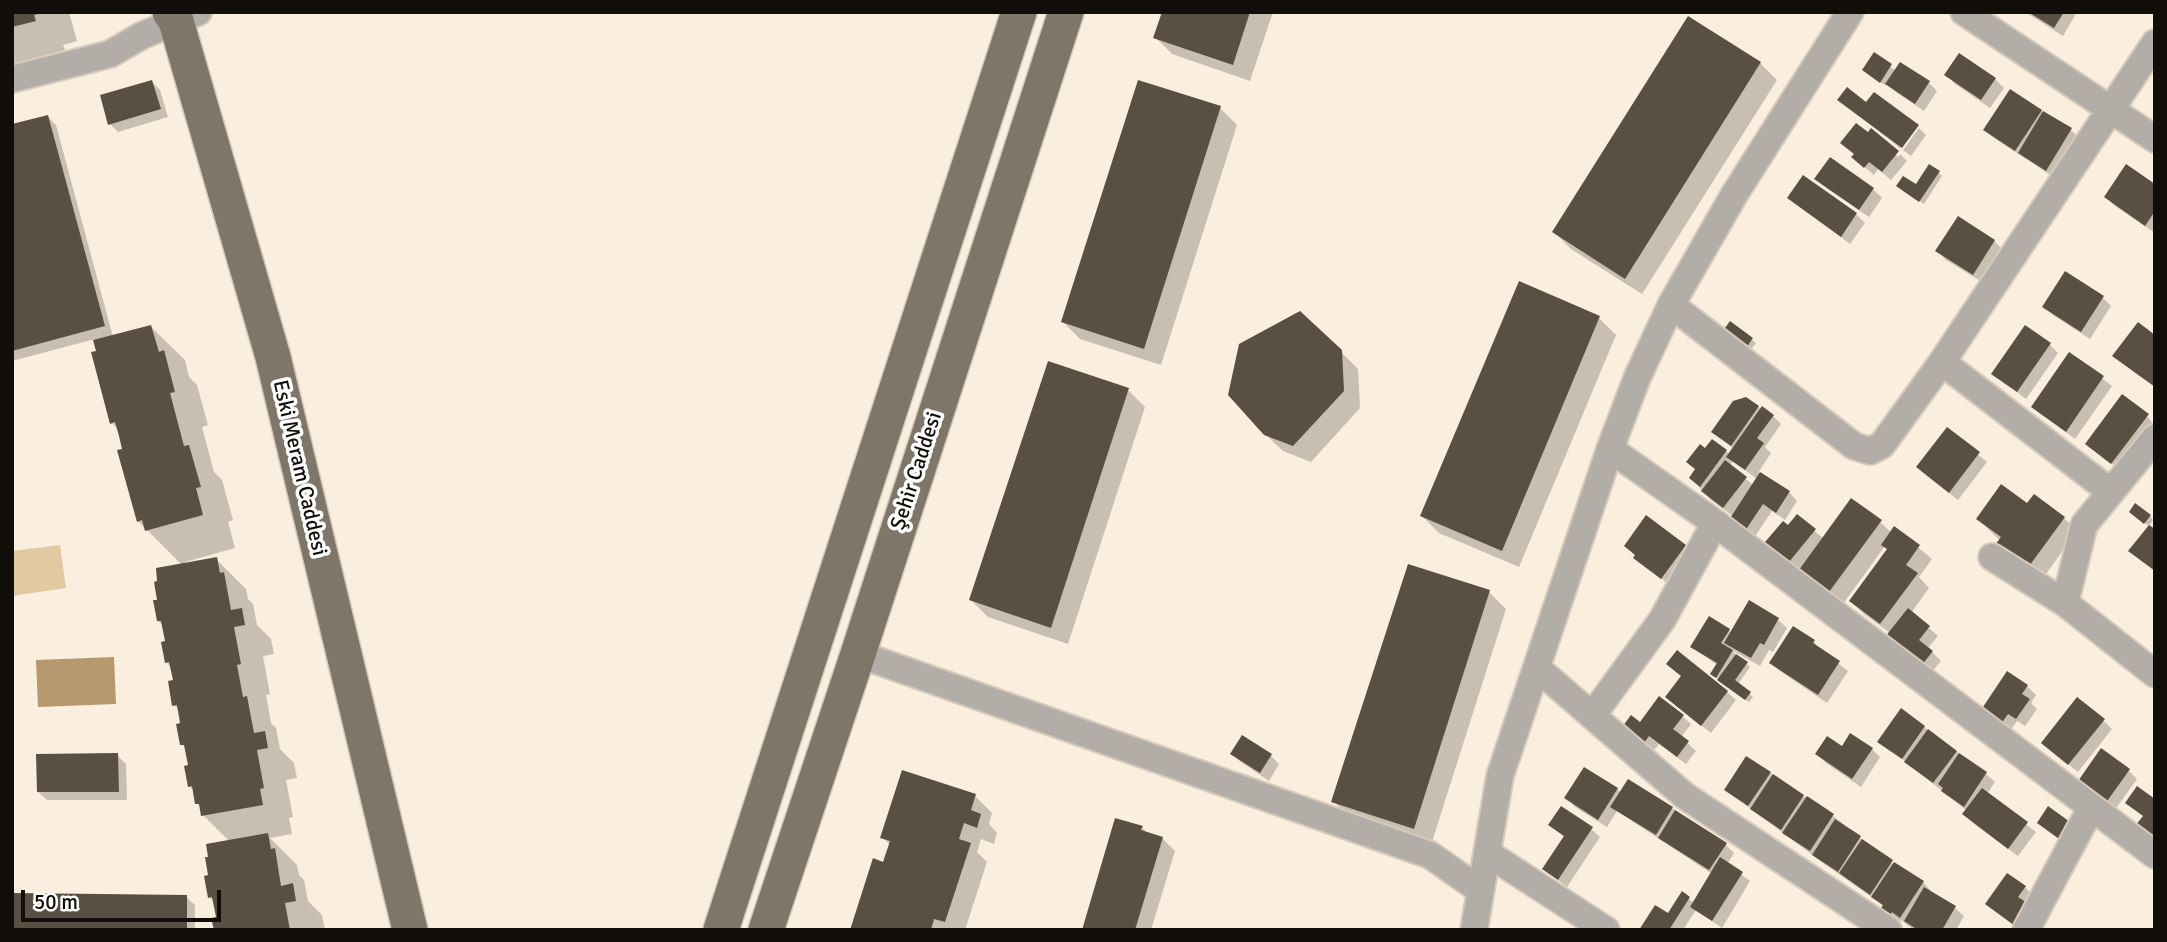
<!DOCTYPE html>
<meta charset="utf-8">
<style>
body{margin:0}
#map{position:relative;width:2167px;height:942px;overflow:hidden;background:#faeede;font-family:Signika,sans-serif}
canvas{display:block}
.frame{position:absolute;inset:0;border:14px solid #110d08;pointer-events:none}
.scale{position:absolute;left:21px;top:890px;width:200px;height:32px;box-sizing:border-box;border:4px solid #110d08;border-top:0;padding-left:9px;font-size:21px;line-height:24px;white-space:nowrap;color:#110d08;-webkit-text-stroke:5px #fdfdfd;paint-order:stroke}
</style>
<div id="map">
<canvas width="2167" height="942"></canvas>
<div class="frame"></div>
<div class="scale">50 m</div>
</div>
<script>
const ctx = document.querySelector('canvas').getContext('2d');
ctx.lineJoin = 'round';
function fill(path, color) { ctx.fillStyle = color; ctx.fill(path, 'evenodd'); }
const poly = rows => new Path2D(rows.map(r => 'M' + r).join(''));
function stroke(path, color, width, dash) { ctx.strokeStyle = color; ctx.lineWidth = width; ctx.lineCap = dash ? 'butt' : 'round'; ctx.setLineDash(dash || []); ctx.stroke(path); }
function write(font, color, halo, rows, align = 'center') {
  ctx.font = font + ' Signika,sans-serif'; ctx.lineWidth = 7; ctx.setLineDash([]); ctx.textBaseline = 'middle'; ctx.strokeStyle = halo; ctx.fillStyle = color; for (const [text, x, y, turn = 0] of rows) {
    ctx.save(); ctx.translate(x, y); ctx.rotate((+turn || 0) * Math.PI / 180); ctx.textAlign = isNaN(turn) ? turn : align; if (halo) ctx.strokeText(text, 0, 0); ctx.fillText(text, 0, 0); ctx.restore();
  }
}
fill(poly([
 [60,545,66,588,12,596,12,551]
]), '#e3c8a4');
fill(poly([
 [114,657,116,704,38,707,36,660]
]), '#b7996f');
fill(poly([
 [12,12,69,12,77,41,63,45,65,50,12,64],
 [1164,12,1273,12,1250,81,1172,54,1155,37],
 [2025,12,2077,12,2063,36],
 [1874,54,1896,71,1929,83,1937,91,1924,111,1896,92,1887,82,1885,85,1868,74],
 [1760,63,1777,80,1642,294,1571,249,1554,232],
 [1947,75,1995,79,2004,88,1990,108,1955,84],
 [151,81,160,90,168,117,118,132,110,124],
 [1839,100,1866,104,1917,126,1900,148],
 [1220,108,1237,125,1161,365,1080,339,1063,322],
 [2041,111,2070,129,2079,138,2055,178,1994,138,1986,130],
 [48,117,56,125,113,337,151,327,185,360,189,377,197,385,208,425,202,427,214,472,222,480,233,520,228,522,235,548,185,562,185,565,216,559,246,589,248,599,253,604,257,625,271,639,274,654,263,656,270,694,266,695,271,723,276,728,280,749,294,763,297,778,286,780,293,817,289,818,292,834,270,838,297,865,299,875,304,880,308,901,322,915,325,930,215,930,218,918,215,902,209,897,210,877,230,842,203,815,202,808,197,803,195,792,189,786,190,766,187,750,182,744,182,724,180,711,174,705,175,682,172,668,166,662,167,642,164,626,158,621,159,601,182,565,138,521,119,430,112,423,95,339,12,361,12,126],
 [1919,128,1926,135,1911,156,1903,150],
 [1895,154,1898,157,1900,154,1907,161,1891,180,1878,169,1874,175,1853,157],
 [1938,172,1942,176,1924,204,1902,190,1916,187],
 [1803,177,1856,214,1865,223,1850,244,1789,198],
 [1817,179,1873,189,1882,198,1869,217,1825,187],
 [2155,186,2155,233,2115,206,2106,197],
 [1959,218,1994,241,2003,250,1982,282,1946,260,1938,251],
 [1520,283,1599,318,1616,335,1519,567,1439,533,1422,516],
 [2103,298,2111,306,2090,339,2053,315,2044,306],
 [1726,338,1752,340,1756,343,1747,355],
 [2049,344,2058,353,2026,399,1993,374],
 [1340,351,1358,369,1360,408,1311,462,1283,451,1265,434],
 [2070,354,2112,386,2075,439,2033,407],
 [1128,390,1145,407,1068,644,988,617,971,600],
 [1758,407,1773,416,1781,424,1765,447,1771,453,1758,473,1789,492,1797,501,1785,520,1772,511,1752,541,1733,516,1711,500,1691,478,1705,450,1726,451,1730,455,1734,449,1713,432],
 [1733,461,1757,479,1753,485,1730,466],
 [2147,416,2155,426,2121,471,2087,444],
 [1947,429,1987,462,1958,500,1926,475],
 [2027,506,2064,518,2077,531,2041,581,1978,519],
 [2135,515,2150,516,2153,520,2149,526],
 [1797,516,1824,539,1880,522,1892,533,1895,528,1932,559,1919,577,1929,588,1911,613,1938,636,1928,648,1941,661,1930,674,1890,633,1864,614,1851,601,1889,550,1885,546,1843,604,1776,551,1788,528],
 [1646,518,1694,555,1671,586,1635,558],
 [1489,592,1506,609,1431,845,1351,819,1333,801],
 [1750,603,1778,620,1787,628,1773,652,1769,650,1760,666,1730,649,1750,667,1738,684,1753,697,1749,702,1721,682,1712,673,1717,665,1692,647,1729,630,1732,633],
 [1794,628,1814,642,1822,651,1848,671,1827,703,1780,671,1771,663],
 [2027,686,2036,695,2031,703,2037,709,2025,726,2017,721,2010,731,1992,718],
 [1727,692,1736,700,1711,733,1675,705],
 [1682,716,1691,724,1681,737,1696,751,1686,764,1659,744,1648,758,1627,742,1640,724],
 [2104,721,2112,729,2078,772,2043,743],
 [1924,727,1986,774,1995,782,1987,794,2036,832,2018,856,1973,823,1965,814,1967,811,1880,741],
 [1842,748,1872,749,1880,757,1861,787,1826,763,1817,754],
 [1232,754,1271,756,1279,764,1269,781,1241,762],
 [117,755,126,764,127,800,47,800,38,792],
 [2128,770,2137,779,2114,811,2086,792],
 [1770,773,1833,816,1894,865,1923,882,1931,891,1930,893,1955,908,1964,916,1956,930,1914,930,1901,920,1896,927,1884,907,1876,900,1823,863,1726,790],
 [1617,789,1621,793,1672,808,1726,845,1734,853,1727,864,1750,881,1722,928,1696,910,1683,930,1641,930,1668,915,1682,894,1694,903,1712,874,1617,811,1607,827,1575,807,1567,798],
 [975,796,992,813,989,824,997,833,994,844,981,839,977,852,987,862,965,930,852,930,884,864,890,845,882,837],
 [1551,825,1591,829,1600,837,1567,887,1544,869,1565,838],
 [1142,828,1149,834,1162,838,1175,851,1151,930,1084,930],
 [2025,887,2033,896,2020,930,1987,904],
 [186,897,195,905,195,930,12,930]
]), '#0003');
fill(poly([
 [12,12,43,12,43,13,34,15,36,21,12,27],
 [1162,12,1250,12,1233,65,1153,38],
 [2028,12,2064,12,2054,28],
 [1688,16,1761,62,1625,279,1552,232],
 [1874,52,1892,64,1880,83,1862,70],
 [1959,53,1996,78,1981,100,1944,75],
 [1900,62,1930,81,1915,104,1885,84],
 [152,80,161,109,108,125,100,95],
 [1138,80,1221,106,1144,349,1061,322],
 [1847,87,1866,102,1874,92,1919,125,1902,148,1837,100],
 [2010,89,2042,110,2015,151,1983,130],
 [2043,111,2072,128,2046,171,2018,153],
 [48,115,105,326,12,351,12,124],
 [1856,123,1868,132,1871,128,1899,151,1882,172,1869,162,1864,168,1851,157,1854,154,1840,143],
 [1830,157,1874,188,1859,210,1814,179],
 [1929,164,1940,171,1919,202,1896,186,1903,176,1916,184],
 [2126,164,2155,184,2155,211,2145,226,2104,197],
 [1803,175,1857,213,1841,237,1787,198],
 [1958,216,1995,240,1973,275,1935,251],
 [2065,271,2104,296,2081,332,2042,307],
 [1519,281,1600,316,1502,551,1420,516],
 [1300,311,1342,350,1344,391,1293,446,1264,435,1228,395,1239,344],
 [1730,321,1753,338,1743,352,1720,335],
 [2138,322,2155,335,2155,387,2112,356],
 [151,325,159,352,164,350,175,392,170,393,184,446,189,445,201,487,196,488,203,515,145,531,142,520,137,522,117,450,122,449,119,436,115,422,110,424,91,352,96,351,93,340],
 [2025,325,2051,343,2017,392,1991,374],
 [2069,352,2104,376,2066,432,2031,407],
 [1048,361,1129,388,1051,628,969,600],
 [2122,394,2149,414,2111,464,2085,444],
 [1746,397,1759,406,1731,446,1711,432,1733,401],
 [1762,406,1774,415,1757,438,1764,443,1745,470,1726,457],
 [1947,427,1980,452,1949,493,1916,467],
 [1712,439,1727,450,1700,487,1689,478,1695,469,1686,462,1700,444,1705,448],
 [1725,460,1747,477,1723,508,1701,491],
 [1760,472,1790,491,1776,513,1763,504,1743,534,1727,523],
 [2001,484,2027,503,2034,494,2065,517,2027,569,1995,545,2001,537,1976,519],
 [1851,498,1882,520,1829,592,1799,570],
 [2135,503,2151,515,2144,524,2129,512],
 [1797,514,1816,529,1789,562,1765,542,1783,521,1788,525],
 [1646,515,1686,545,1661,579,1633,558,1635,555,1624,546],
 [2149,525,2155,529,2155,571,2128,551],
 [1894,526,1920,545,1906,565,1918,573,1880,624,1849,601,1887,549,1881,545],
 [217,557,220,573,224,572,231,610,242,608,245,625,234,627,241,664,237,665,243,697,247,696,254,733,265,731,268,748,257,750,264,788,260,789,263,805,201,816,199,804,195,804,192,786,188,787,184,766,188,765,184,745,180,745,176,724,180,723,177,705,172,706,168,681,173,680,169,662,165,663,161,642,165,641,161,621,157,621,153,600,157,600,154,582,157,581,156,568],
 [1408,564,1490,590,1414,829,1331,802],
 [1749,600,1779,618,1764,645,1760,643,1751,658,1724,643],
 [1908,608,1930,626,1919,640,1933,651,1921,666,1885,637],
 [1709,616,1730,629,1721,643,1733,650,1716,678,1710,674,1717,663,1690,647],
 [1793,626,1815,640,1813,643,1840,661,1818,695,1769,663],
 [1677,650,1728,691,1701,726,1665,697,1681,676,1666,664],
 [1736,654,1748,662,1735,680,1751,692,1745,700,1717,680],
 [2007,671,2028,685,2022,694,2030,699,2016,719,2008,714,2001,724,1981,710],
 [1659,696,1684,715,1673,729,1689,741,1677,757,1649,736,1639,750,1617,734,1631,715,1640,722],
 [2077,697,2105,719,2068,765,2041,743],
 [1901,708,1925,726,1902,759,1877,742],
 [1928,729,1957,751,1933,783,1904,762],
 [1850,733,1873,748,1852,779,1815,754,1827,736,1842,746],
 [1242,735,1272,754,1260,773,1230,754],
 [2101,748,2130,769,2105,804,2076,784],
 [118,753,119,792,37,792,36,754],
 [1959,753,1987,772,1964,807,1941,791,1943,788,1938,784],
 [1746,756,1771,772,1748,806,1724,790],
 [1584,767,1618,788,1598,820,1564,798],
 [902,770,976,794,971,810,981,814,977,828,964,823,959,839,971,843,945,922,934,919,931,930,850,930,873,858,883,862,890,841,880,838],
 [1773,774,1804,795,1781,830,1750,809],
 [1628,779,1673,807,1656,835,1610,807],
 [2137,786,2155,799,2155,840,2135,826,2143,816,2125,803],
 [1982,788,2028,822,2008,849,1962,814],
 [1807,796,1834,814,1810,851,1782,833],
 [1561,806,1593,827,1558,880,1542,869,1564,836,1548,825],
 [2048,806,2077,827,2066,844,2037,823],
 [1675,810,1727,843,1709,870,1658,838],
 [1115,818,1143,826,1141,830,1163,837,1135,930,1082,930],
 [1835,819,1861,836,1838,872,1812,855],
 [268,833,271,849,275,848,281,886,293,883,296,901,285,903,290,930,214,930,211,918,216,917,212,897,208,898,204,876,208,875,205,857,208,857,206,844],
 [1862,839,1893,860,1870,895,1839,873],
 [1720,857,1743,872,1712,921,1690,907],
 [1894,862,1924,881,1900,918,1892,912,1887,920,1878,913,1883,905,1871,897],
 [2007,873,2026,886,2018,897,2030,905,2015,926,1985,904],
 [1924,887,1956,906,1942,930,1918,930,1904,921],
 [1682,891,1690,897,1669,930,1639,930,1655,905,1668,913],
 [12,893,187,895,187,930,12,930]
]), '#594f42');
const minor = poly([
 [1964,12,2155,139],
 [12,79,110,54,141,36,198,12],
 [1671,305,1854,446,1870,451,1882,445,1942,362,2155,43],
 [1942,362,2111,492],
 [1610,449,1715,523,2155,855],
 [1992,557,2065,603,2155,674],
 [2065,603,2084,525,2155,438],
 [858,654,1430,855,1480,890],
 [1537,668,1685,796,1888,930],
 [1592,716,1662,620,1715,523],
 [1487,853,1606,930],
 [1474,930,1500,776,1610,449,1637,378,1671,305,1734,195,1850,12],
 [2026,930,2091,808]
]);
const major = poly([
 [170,12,176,21,273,357,410,930],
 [721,930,1019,12],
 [766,930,858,654,1066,12]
]);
stroke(minor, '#d5cabc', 30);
stroke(major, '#d5cabc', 38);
stroke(minor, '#b3ada7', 26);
stroke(major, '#7f766a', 35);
write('21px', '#110d08', '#fdfdfd', [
 ["Eski Meram Caddesi",299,468,77],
 ["Şehir Caddesi",917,471,-72]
]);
</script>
